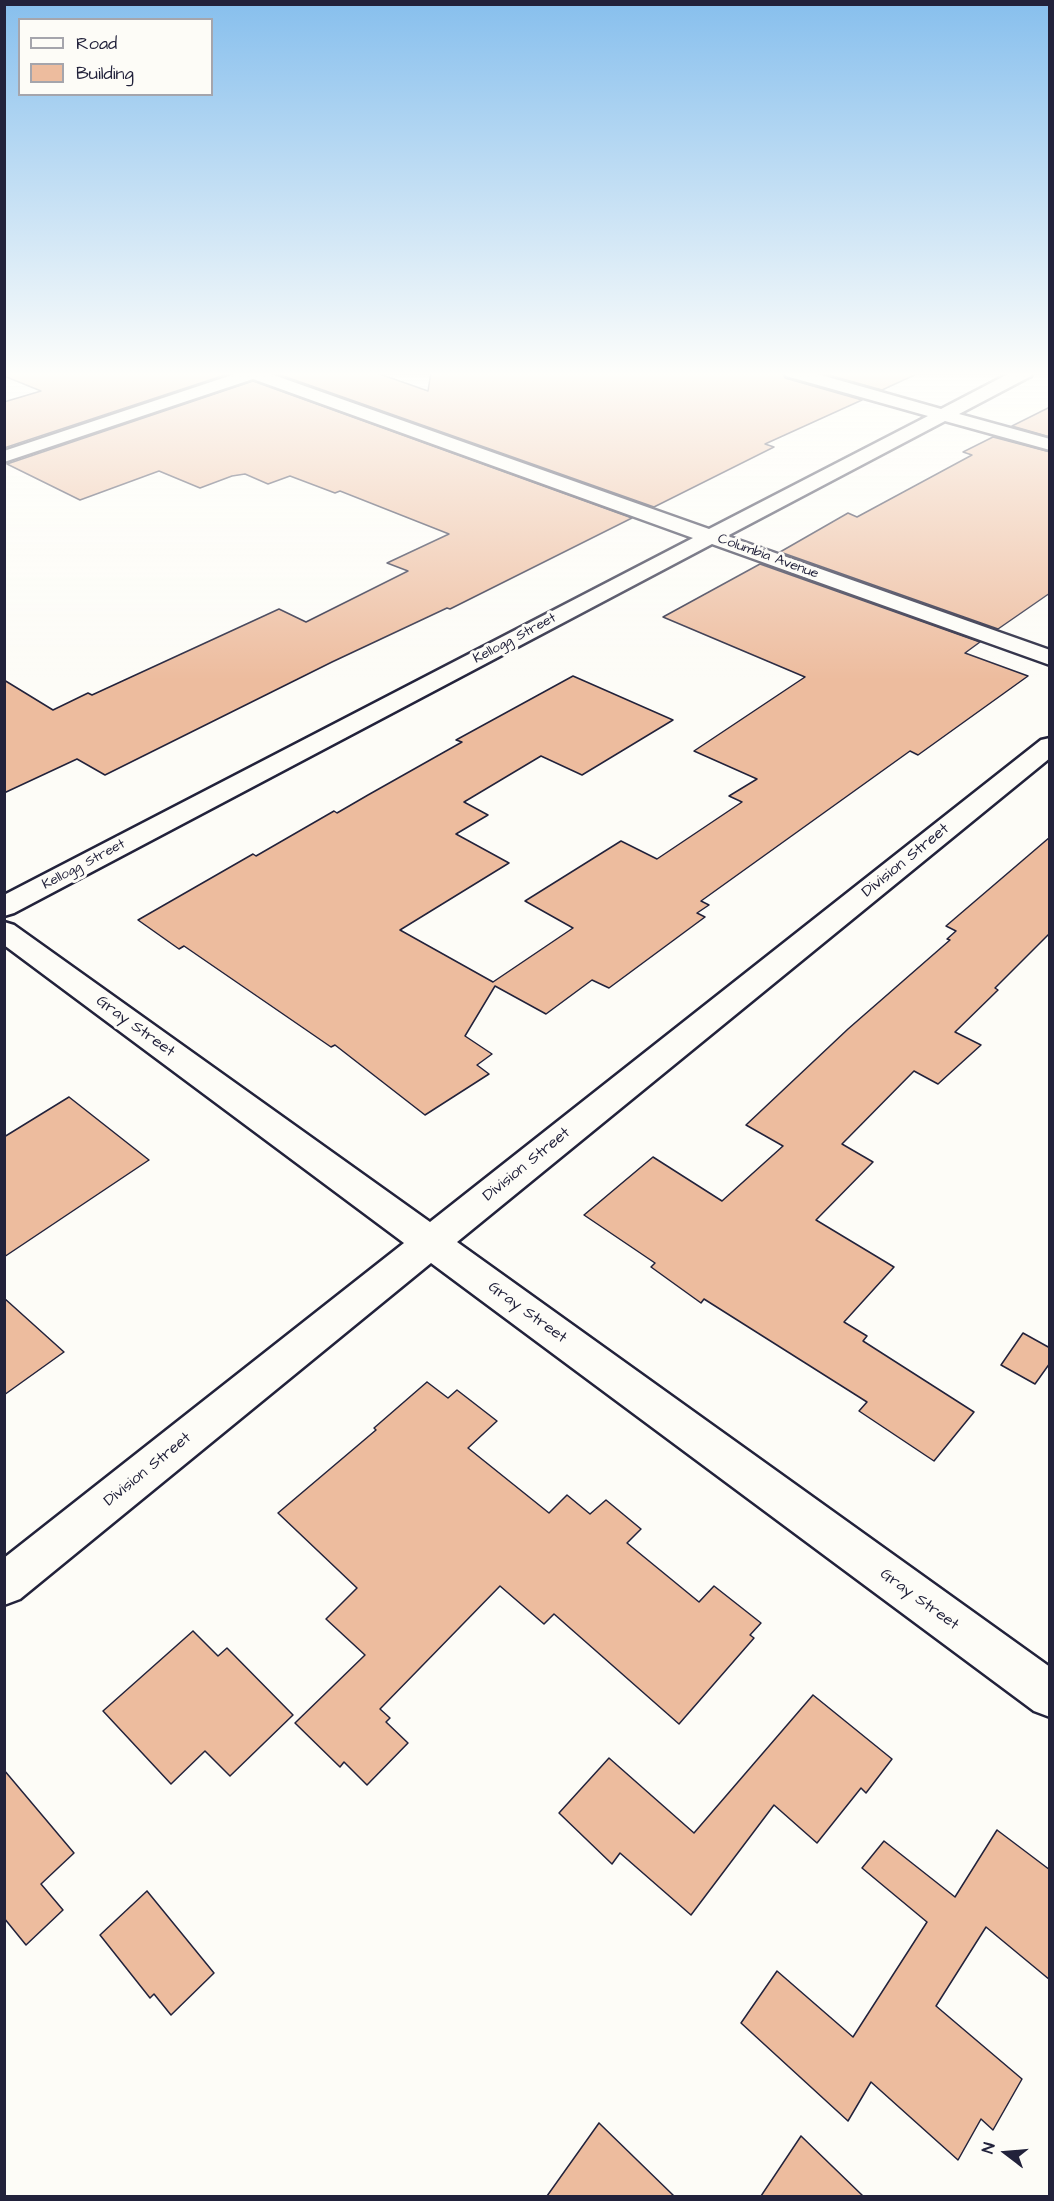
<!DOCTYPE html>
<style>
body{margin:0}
#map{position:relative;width:1054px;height:2201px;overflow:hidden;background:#fdfcf7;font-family:"Architects Daughter",sans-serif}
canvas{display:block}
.frame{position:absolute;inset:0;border:6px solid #22223b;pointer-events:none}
.legend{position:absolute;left:18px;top:18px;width:195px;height:78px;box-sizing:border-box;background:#fdfcf7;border:2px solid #a5a5ac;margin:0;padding:8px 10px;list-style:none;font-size:18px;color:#22223b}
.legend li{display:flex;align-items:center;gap:12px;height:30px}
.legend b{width:30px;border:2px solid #a5a5ac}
.north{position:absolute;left:976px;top:2123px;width:60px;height:60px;-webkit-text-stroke:4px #fdfcf7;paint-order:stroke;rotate:286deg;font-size:16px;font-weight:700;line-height:24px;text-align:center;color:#22223b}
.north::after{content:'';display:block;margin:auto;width:21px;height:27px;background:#22223b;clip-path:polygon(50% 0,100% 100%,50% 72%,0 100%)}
</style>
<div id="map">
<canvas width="1054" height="2201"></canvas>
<div class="frame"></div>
<ul class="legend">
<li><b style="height:8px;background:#fdfcf7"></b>Road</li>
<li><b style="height:16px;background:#edbc9e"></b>Building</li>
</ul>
<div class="north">N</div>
</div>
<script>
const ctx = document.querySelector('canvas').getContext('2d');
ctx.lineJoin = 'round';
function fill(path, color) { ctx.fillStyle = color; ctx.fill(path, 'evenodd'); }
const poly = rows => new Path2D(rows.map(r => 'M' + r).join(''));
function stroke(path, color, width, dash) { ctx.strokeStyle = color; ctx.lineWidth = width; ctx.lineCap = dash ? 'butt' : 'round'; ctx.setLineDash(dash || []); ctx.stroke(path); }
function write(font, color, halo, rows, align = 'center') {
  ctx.font = font + ' "Architects Daughter",sans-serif'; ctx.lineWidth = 6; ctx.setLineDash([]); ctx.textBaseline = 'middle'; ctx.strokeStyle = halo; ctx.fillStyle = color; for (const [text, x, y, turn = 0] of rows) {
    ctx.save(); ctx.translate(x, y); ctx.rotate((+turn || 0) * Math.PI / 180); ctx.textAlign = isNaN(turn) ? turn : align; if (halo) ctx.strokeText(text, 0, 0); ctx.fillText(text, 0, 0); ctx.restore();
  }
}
const building = poly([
 [4,372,234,372,4,448,4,402,41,391,4,376,4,372],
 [272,372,374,372,428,391,431,372,782,372,785,378,862,400,765,444,774,447,654,507,272,372],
 [818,372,921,372,882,390,818,372],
 [253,381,632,518,450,609,447,608,332,662,105,775,77,759,4,793,4,680,53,710,88,693,92,695,279,609,306,622,408,571,387,563,449,534,340,491,335,493,290,476,268,484,245,474,232,476,200,488,159,471,80,500,7,464,253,381],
 [1050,407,1050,437,1012,426,1050,407],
 [993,437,1050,452,1050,593,998,629,780,552,848,513,857,517,972,455,963,452,993,437],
 [760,564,980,642,965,653,1028,676,918,755,910,751,701,901,709,905,697,913,705,917,609,988,592,980,546,1014,495,986,465,1036,492,1054,477,1065,489,1074,425,1115,335,1045,331,1047,184,946,179,949,138,920,253,854,256,856,334,811,337,813,368,795,462,742,456,740,573,676,673,720,582,775,541,756,464,802,488,815,456,834,509,863,400,930,493,982,573,928,525,901,621,841,657,859,742,802,729,796,757,779,694,751,805,677,663,617,760,564],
 [1050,837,1050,933,995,988,998,990,955,1032,981,1045,938,1084,914,1071,842,1144,873,1162,816,1220,894,1267,844,1322,867,1336,863,1341,974,1412,934,1461,859,1411,867,1402,704,1299,701,1303,651,1267,655,1263,584,1215,653,1157,722,1201,783,1146,746,1125,848,1029,950,940,947,939,956,931,946,926,1050,837],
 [69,1097,149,1160,4,1257,4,1137,69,1097],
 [4,1298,64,1352,4,1395,4,1298],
 [1023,1333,1050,1348,1050,1363,1035,1384,1001,1365,1023,1333],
 [427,1382,448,1398,457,1390,497,1421,468,1448,549,1513,567,1495,590,1514,606,1500,641,1529,627,1543,699,1602,714,1586,761,1623,750,1635,754,1638,679,1724,554,1614,544,1624,500,1586,380,1709,390,1718,386,1722,408,1743,367,1785,344,1762,340,1767,295,1723,365,1655,326,1619,357,1588,278,1513,376,1430,374,1428,427,1382],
 [193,1631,218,1656,227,1648,293,1715,230,1776,205,1751,171,1784,103,1711,193,1631],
 [813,1695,892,1759,866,1793,861,1788,817,1843,774,1805,691,1915,620,1853,612,1864,559,1813,609,1758,694,1833,813,1695],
 [4,1770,74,1853,41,1884,63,1910,26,1945,4,1918,4,1770],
 [997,1830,1050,1870,1050,1980,986,1927,936,2006,1022,2079,993,2130,981,2119,958,2160,871,2082,848,2121,741,2023,777,1971,853,2037,927,1922,862,1868,884,1841,955,1897,997,1830],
 [147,1891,214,1973,171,2015,154,1994,150,1998,100,1935,147,1891],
 [599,2123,674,2196,547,2196,599,2123],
 [801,2136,863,2196,761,2196,801,2136]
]);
fill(building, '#edbc9e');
stroke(building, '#22223b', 1.5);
const minor = poly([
 [241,372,265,372,709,529,928,416,786,376,784,372,810,372,941,409,1012,372,1033,372,1031,376,959,414,1050,439,1050,450,945,421,727,536,1050,650,1050,665,712,544,14,913,4,916,4,895,693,538,253,379,4,462,4,451,241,372],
 [1050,738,1050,758,457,1242,1050,1667,1050,1717,1034,1711,431,1263,20,1599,4,1605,4,1558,404,1243,4,945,4,922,14,925,430,1222,1041,740,1050,738]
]);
stroke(minor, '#22223b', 5);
fill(minor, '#fdfcf7');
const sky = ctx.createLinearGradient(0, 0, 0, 680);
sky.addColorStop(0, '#87bfed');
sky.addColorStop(0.55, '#fefefb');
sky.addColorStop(1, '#fefefb00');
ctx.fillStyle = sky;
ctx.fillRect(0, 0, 1054, 680);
write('14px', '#22223b', '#fdfcf7', [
 ["Columbia Avenue",768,557,20],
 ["Kellogg Street",515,639,-28],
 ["Kellogg Street",84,865,-28]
]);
write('16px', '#22223b', '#fdfcf7', [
 ["Division Street",906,861,-39],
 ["Gray Street",135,1027,36],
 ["Division Street",527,1165,-39],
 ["Gray Street",527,1313,36],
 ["Division Street",148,1470,-39],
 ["Gray Street",919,1600,36]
]);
</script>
